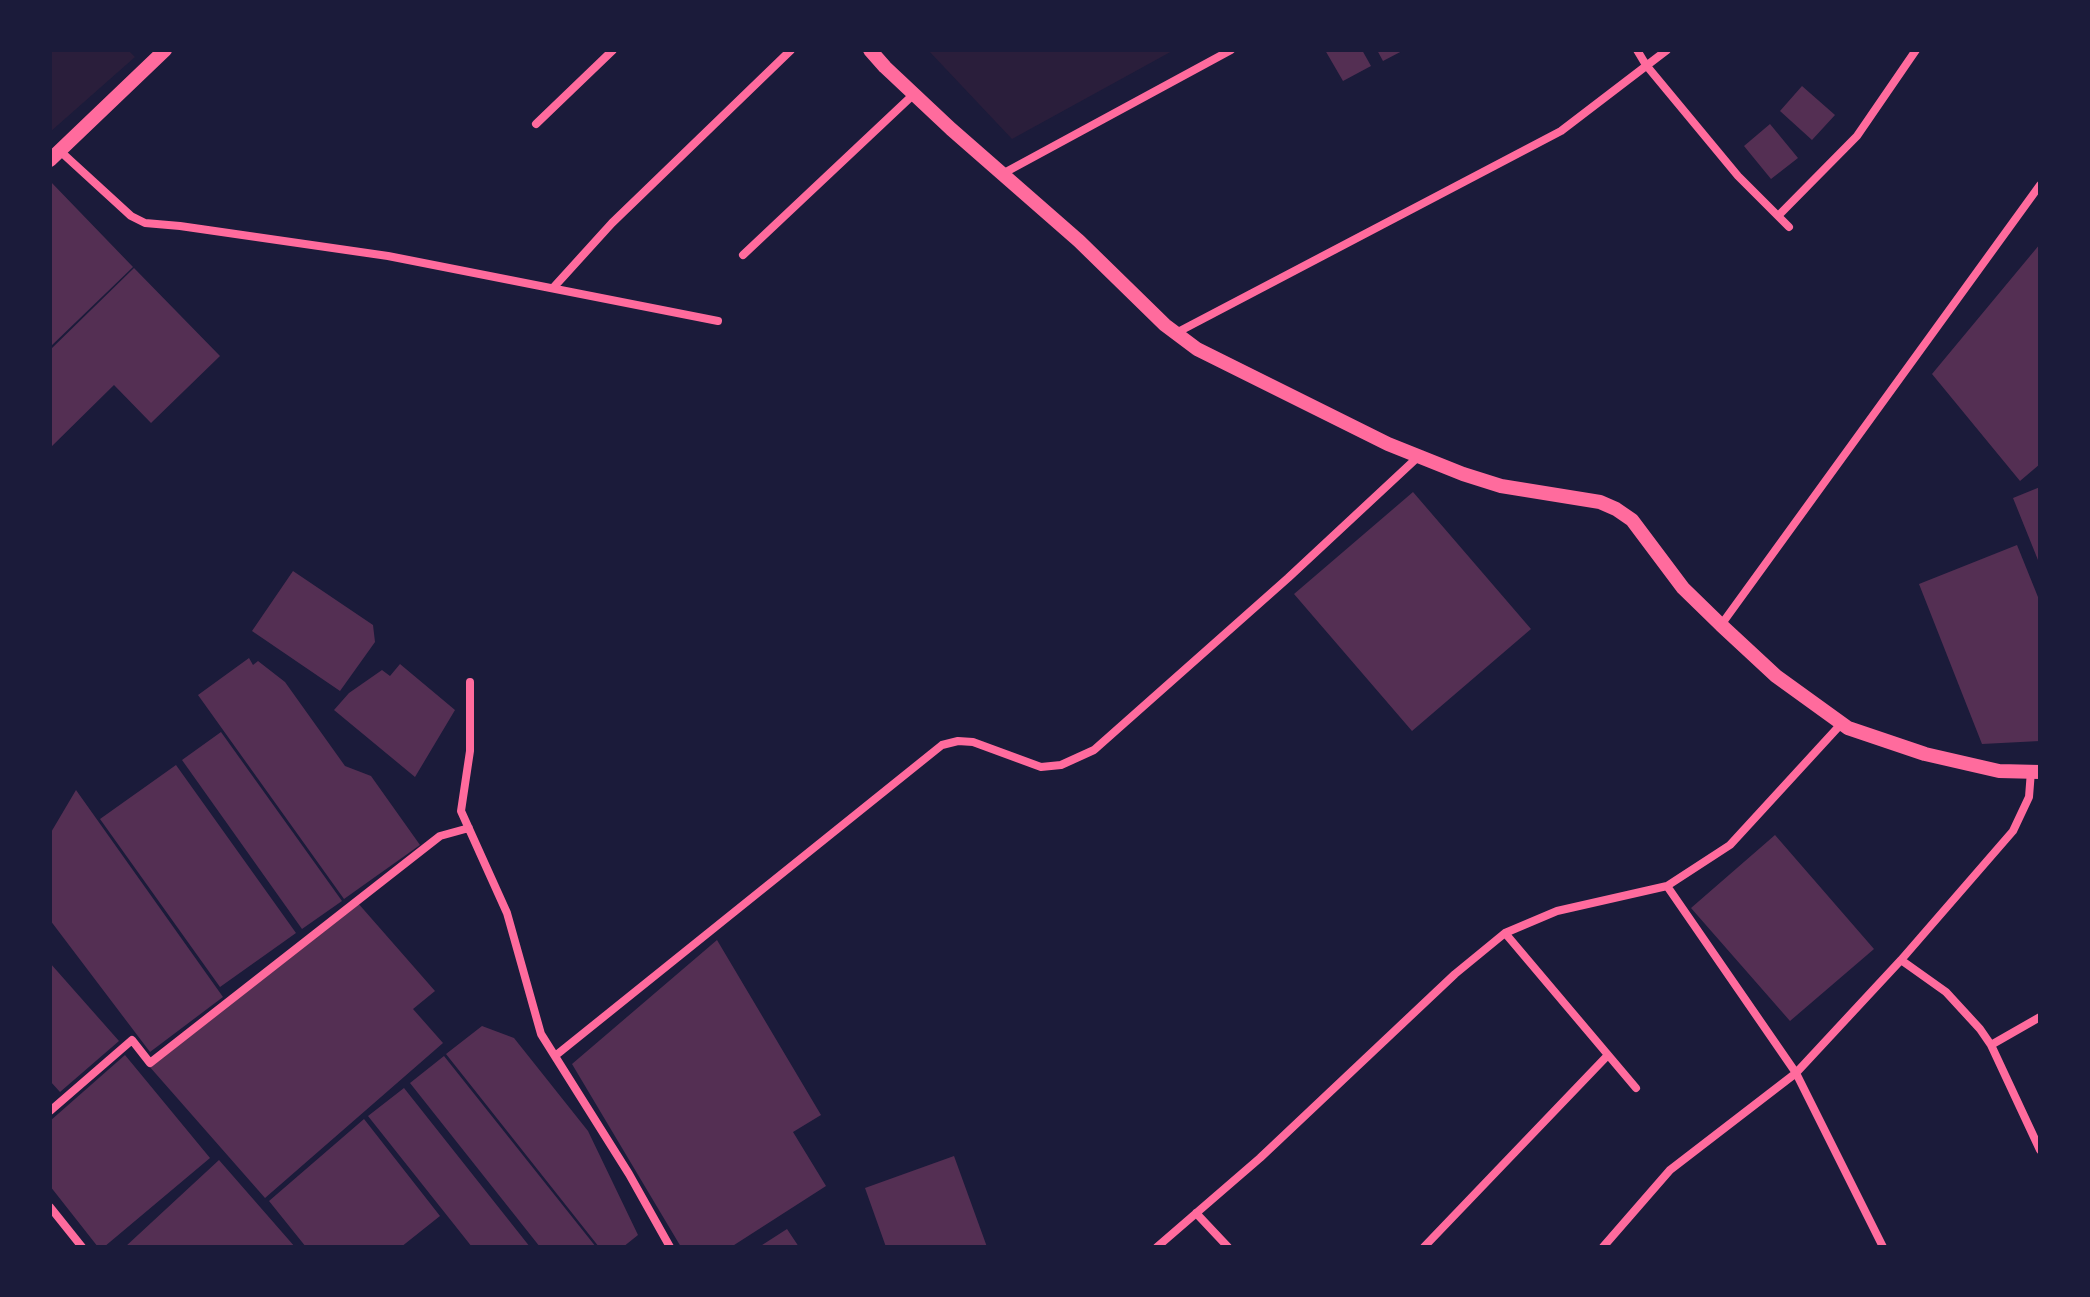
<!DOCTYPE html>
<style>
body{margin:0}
#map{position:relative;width:2090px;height:1297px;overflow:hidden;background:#1b1b3a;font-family:"Zilla Slab",serif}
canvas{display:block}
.frame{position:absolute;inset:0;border:52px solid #1b1b3a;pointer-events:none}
</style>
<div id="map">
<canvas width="2090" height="1297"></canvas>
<div class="frame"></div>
</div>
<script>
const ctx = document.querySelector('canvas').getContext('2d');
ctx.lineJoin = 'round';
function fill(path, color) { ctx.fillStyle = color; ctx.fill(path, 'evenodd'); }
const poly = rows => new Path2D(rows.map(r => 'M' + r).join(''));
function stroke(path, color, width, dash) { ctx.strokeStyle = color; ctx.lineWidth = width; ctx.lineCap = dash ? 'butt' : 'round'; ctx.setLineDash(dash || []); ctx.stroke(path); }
fill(poly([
 [50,50,128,50,135,57,50,132],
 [928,50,1174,50,1012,139]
]), '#2a1e3b');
fill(poly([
 [1325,50,1362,50,1371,66,1343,81],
 [1377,50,1404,50,1383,61],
 [1802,86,1835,115,1812,140,1780,111],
 [1770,124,1798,158,1771,179,1744,146],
 [50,181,133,267,50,347],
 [2040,244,2040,464,2020,481,1932,374],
 [134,268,220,356,151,423,114,385,50,448,50,350],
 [2040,487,2040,565,2013,498],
 [1413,492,1531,629,1412,731,1294,594],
 [2017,545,2040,602,2040,741,1982,744,1919,584],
 [293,571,373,625,375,642,340,691,252,631],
 [249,658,253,665,258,661,285,682,345,766,371,776,420,845,344,899,198,695],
 [400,664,455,710,415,777,334,710,349,693,382,670,390,676],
 [221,732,342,901,302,929,182,760],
 [176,765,296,933,220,987,100,819],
 [76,790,223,997,150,1052,50,920,50,834],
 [1775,835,1874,949,1790,1021,1691,908],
 [357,902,435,991,413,1009,443,1043,265,1198,149,1066],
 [717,940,821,1115,793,1132,826,1186,731,1247,681,1247,572,1064],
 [50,963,119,1041,60,1092,50,1081],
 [482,1026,514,1038,588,1131,638,1235,623,1247,599,1247,446,1054],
 [125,1055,210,1158,104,1247,98,1247,50,1186,50,1121],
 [444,1056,596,1247,540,1247,410,1083],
 [404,1088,530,1247,472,1247,368,1116],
 [364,1119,440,1216,401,1247,306,1247,269,1201],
 [954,1156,987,1247,886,1247,865,1188],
 [219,1160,295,1247,125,1247],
 [787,1229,799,1247,759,1247]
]), '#542f53');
stroke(poly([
 [1637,50,1646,65,1738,176,1789,227],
 [536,124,613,50],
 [60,151,131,216,145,223,180,226,388,256,718,321],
 [1004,173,1231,50],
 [1778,216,1857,136,1916,50],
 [743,255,914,94],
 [553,288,612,223,791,50],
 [1176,333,1561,131,1667,50],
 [1721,625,2040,185],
 [470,682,470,751,461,811,507,913,541,1034,629,1174,670,1247],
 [1667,886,1796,1073,1883,1247],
 [1505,933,1636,1088],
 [1901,960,1946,992,1980,1029,1991,1045,2040,1150],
 [1991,1045,2040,1017],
 [555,1056,942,745,958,741,973,742,1041,767,1061,765,1094,750,1288,578,1419,456],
 [50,1111,132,1040,150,1063,440,836,469,828],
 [50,1207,82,1247],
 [1196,1213,1228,1247],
 [1157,1247,1260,1158,1455,974,1505,933,1557,911,1667,886,1730,845,1842,723],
 [1424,1247,1608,1055],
 [1603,1247,1670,1170,1796,1073,1901,960,2013,831,2029,797,2031,771]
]), '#ff6b9d', 8);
stroke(poly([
 [870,50,885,67,951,129,1079,241,1165,325,1197,349,1388,444,1463,474,1501,486,1600,502,1616,509,1632,520,1683,588,1721,625,1776,676,1848,728,1925,754,1999,771,2040,772],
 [50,160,165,50]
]), '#ff6b9d', 14);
</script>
